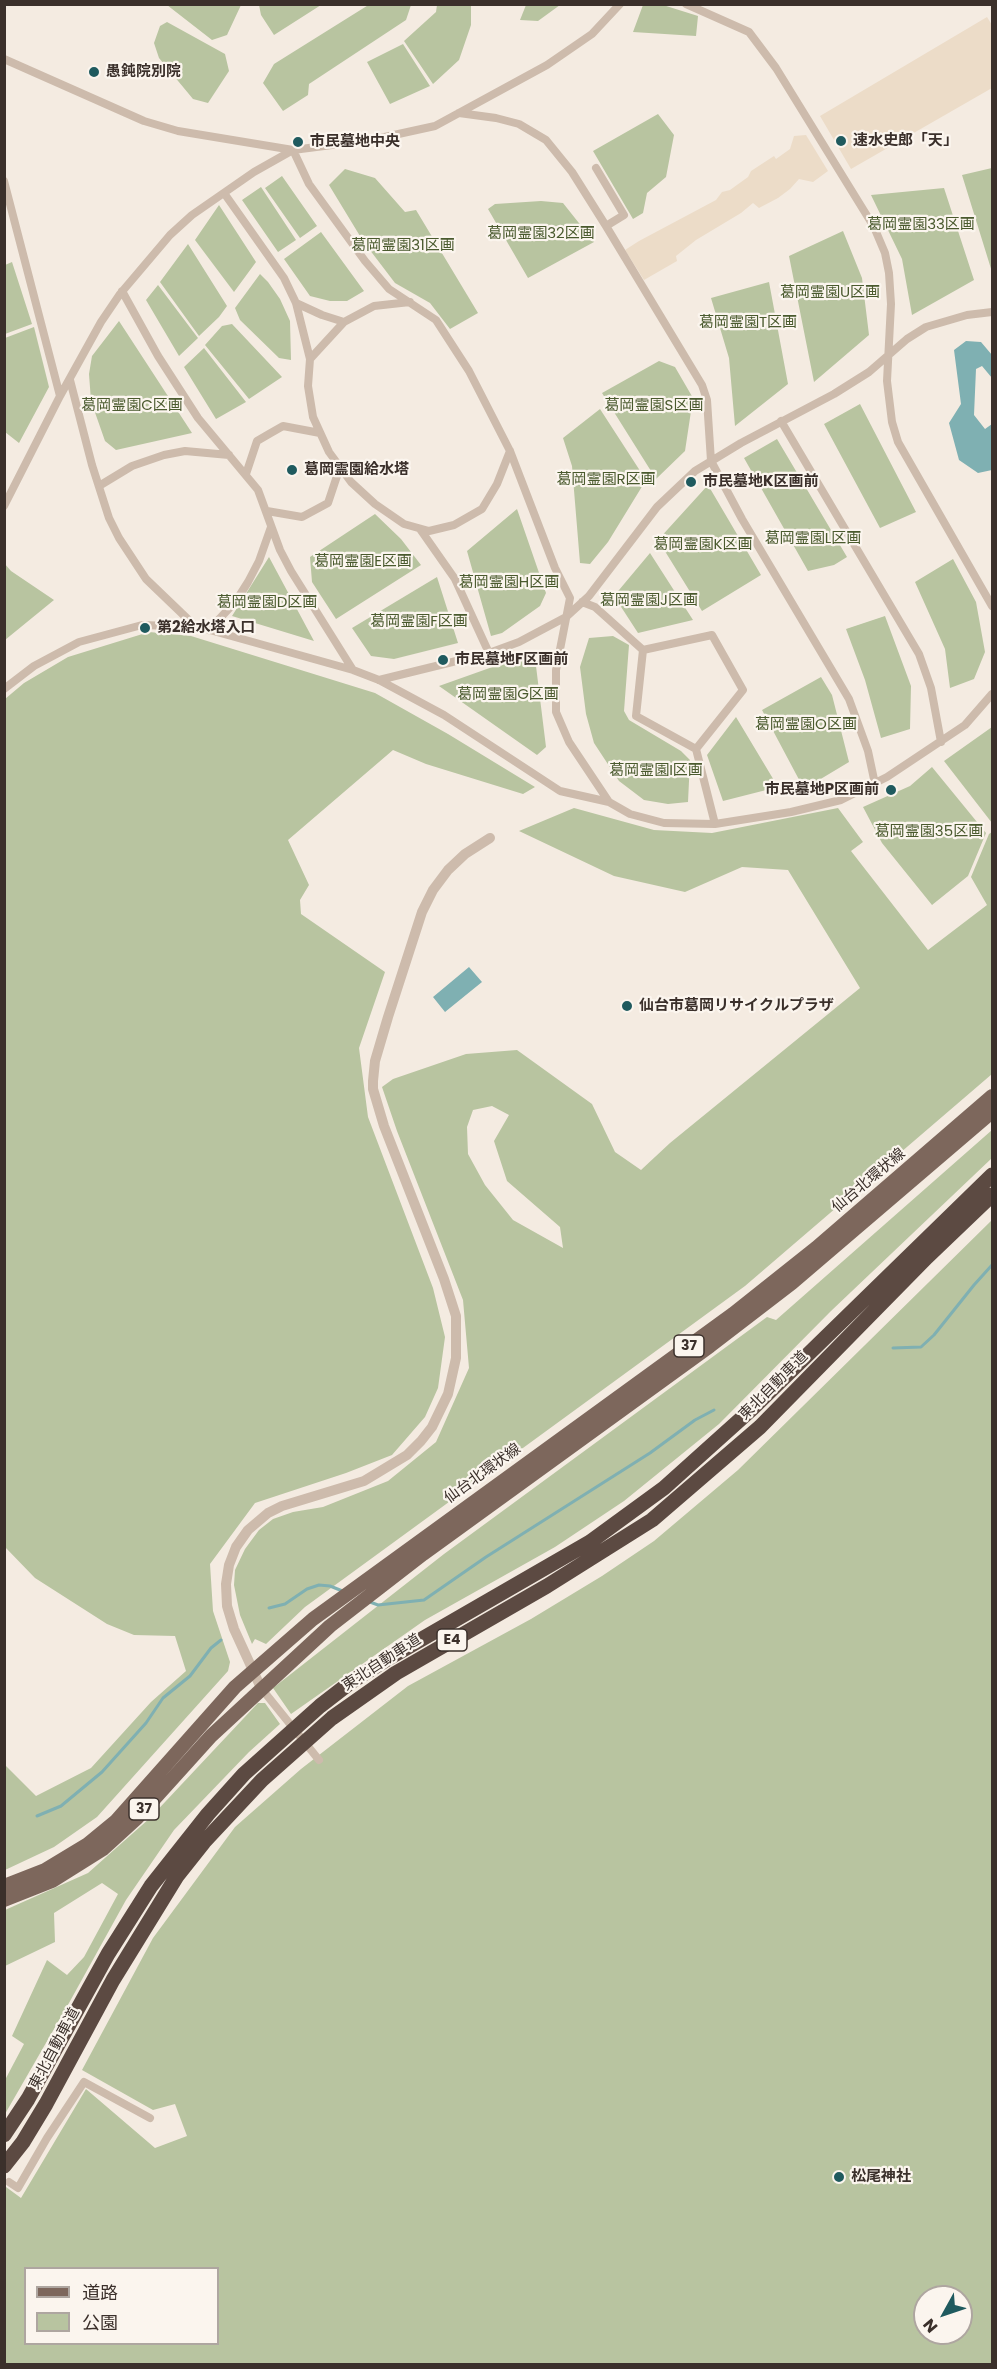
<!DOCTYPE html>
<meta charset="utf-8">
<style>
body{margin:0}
#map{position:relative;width:997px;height:2369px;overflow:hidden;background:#f4ebe1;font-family:Poppins,"Noto Sans JP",sans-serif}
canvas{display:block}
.frame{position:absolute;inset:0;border:6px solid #3b302b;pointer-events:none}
.legend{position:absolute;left:24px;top:2267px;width:195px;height:78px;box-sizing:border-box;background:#fbf5ee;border:2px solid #aea6a0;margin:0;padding:8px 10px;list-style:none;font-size:18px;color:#3b302b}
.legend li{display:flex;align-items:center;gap:12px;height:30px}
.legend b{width:30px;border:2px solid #aea6a0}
.north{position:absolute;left:913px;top:2285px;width:60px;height:60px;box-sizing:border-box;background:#fbf5ee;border:2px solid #aea6a0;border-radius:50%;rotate:230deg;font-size:16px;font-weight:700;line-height:24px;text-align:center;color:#3b302b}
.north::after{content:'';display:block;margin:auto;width:21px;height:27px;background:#1f5a5e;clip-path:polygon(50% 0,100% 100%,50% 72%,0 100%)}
</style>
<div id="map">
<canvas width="997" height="2369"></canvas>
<div class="frame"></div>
<ul class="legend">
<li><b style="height:8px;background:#7d675c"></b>道路</li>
<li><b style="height:16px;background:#b8c4a0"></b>公園</li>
</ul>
<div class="north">N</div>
</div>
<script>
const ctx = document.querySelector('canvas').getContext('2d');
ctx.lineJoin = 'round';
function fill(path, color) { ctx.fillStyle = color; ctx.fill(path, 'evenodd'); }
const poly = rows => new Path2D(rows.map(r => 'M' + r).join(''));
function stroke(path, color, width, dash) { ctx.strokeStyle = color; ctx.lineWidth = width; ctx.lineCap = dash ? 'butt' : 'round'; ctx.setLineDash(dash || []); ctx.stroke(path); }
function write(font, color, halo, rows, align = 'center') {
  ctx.font = font + ' Poppins,"Noto Sans JP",sans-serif'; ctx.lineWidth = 4.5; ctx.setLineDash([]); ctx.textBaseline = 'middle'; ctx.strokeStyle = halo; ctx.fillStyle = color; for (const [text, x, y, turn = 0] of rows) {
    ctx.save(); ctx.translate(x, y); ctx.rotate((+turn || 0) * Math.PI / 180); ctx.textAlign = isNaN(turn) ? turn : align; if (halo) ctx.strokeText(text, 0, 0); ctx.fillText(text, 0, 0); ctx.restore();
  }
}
fill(poly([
 [370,4,411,5,406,20,309,84,308,95,283,111,263,83,274,64],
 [167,5,241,5,227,35,212,40],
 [259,5,259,4,321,5,274,35,261,15],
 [437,5,471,5,471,25,459,60,433,84,404,41,436,12],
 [526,5,526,4,560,5,538,21,520,20],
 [643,5,663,5,698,16,696,36,633,32],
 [167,22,225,54,229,71,208,103,193,99,159,58,154,43,160,26],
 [403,44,430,86,390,104,367,62],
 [658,114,674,135,666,177,647,193,643,213,633,219,593,151],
 [992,168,992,272,962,175],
 [345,169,375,178,405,212,416,210,478,313,450,329,430,303,395,283,363,241,329,185],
 [282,176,317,226,300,238,265,188],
 [261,187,296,240,278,252,242,200],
 [944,188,974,280,912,315,902,259,871,195],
 [541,201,563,203,594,242,528,278,488,209,495,204],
 [219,205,256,262,234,292,195,240],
 [843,231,862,278,869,335,814,382,789,256],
 [321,232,364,291,347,301,330,301,310,296,284,259],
 [188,244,227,306,219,317,199,336,160,282],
 [12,262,32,324,5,334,5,265],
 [260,274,268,282,280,299,290,321,291,360,279,358,240,320,235,308],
 [769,282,788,384,735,426,729,358,711,298],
 [158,285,198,338,179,356,146,300],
 [119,321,192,433,116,450,105,441,91,401,89,374,92,356],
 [232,324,282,377,249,399,205,345,222,326],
 [34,327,49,387,19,443,5,432,5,338],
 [204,348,246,402,216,419,184,367],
 [659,361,675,367,693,398,685,451,656,479,602,393],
 [860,404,916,512,880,528,824,424],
 [600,409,646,480,608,542,590,564,580,563,572,466,563,438],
 [777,439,847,557,834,565,808,571,744,458],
 [708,485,761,575,702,611,658,540],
 [517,509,546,593,540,606,502,633,491,636,467,551],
 [375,514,401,539,421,565,336,619,312,582,310,557],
 [650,553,693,620,638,633,614,596],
 [269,557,314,641,232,616],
 [953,559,976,602,985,652,974,679,950,688,945,649,915,582],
 [4,563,11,571,54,600,5,640],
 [437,577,458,643,394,659,371,656,352,628],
 [885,616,911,686,910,729,881,738,865,680,846,629],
 [149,632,191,636,375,693,448,734,535,787,523,794,426,764,393,750,288,840,309,885,300,900,301,914,385,972,359,1048,368,1117,433,1288,445,1337,438,1388,425,1417,392,1455,346,1473,255,1503,210,1564,213,1611,230,1662,228,1671,97,1817,54,1847,5,1870,5,1765,36,1796,91,1768,151,1702,186,1671,175,1636,134,1635,107,1624,35,1578,4,1546,5,699,24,683,68,657],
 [613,636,629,645,624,711,629,720,681,751,690,760,688,802,668,804,644,800,619,781,594,743,586,714,580,667,589,638],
 [529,654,535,658,546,747,537,755,439,686],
 [821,677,832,695,849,762,804,789,762,710],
 [736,717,778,787,723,801,707,755],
 [992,727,992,823,944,761],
 [932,767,986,833,968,876,932,905,882,843,863,807,910,786],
 [574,808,654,830,712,833,838,808,863,842,851,851,928,950,987,905,971,877,989,834,992,832,992,1074,745,1286,305,1607,266,1644,255,1639,252,1644,240,1615,234,1585,235,1570,245,1549,259,1530,273,1519,293,1512,323,1507,388,1481,436,1442,469,1368,463,1300,397,1131,382,1087,393,1079,466,1054,517,1050,592,1104,615,1152,641,1170,670,1143,860,988,788,870,742,867,685,892,614,876,519,831],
 [492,1106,509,1115,494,1141,507,1181,560,1227,563,1248,513,1220,485,1185,468,1154,467,1127,473,1110],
 [992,1130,992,1158,831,1311,719,1424,624,1501,555,1547,425,1620,291,1714,273,1688,444,1554,767,1317,776,1320],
 [992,1220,992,2364,5,2364,5,2189,6,2187,21,2198,86,2089,155,2148,187,2136,175,2104,153,2110,82,2070,153,1938,235,1827,301,1769,408,1686,531,1619,602,1576,654,1541,738,1470],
 [26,2268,218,2268,218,2344,26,2344],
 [925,2297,961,2297,961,2333,925,2333],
 [258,1703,265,1703,280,1724,249,1752,174,1830,126,1900,69,2003,5,2114,5,2080,24,2044,12,2036,47,1960,67,1975,84,1957,118,1894,102,1883,54,1913,55,1942,5,1966,5,1910,88,1873,150,1818]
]), '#b8c4a0');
fill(poly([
 [987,17,992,25,992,88,851,169,820,116],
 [806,135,828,171,813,182,799,179,790,189,778,198,759,208,753,203,741,213,696,240,676,256,677,261,644,280,625,250,639,241,716,200,722,192,730,190,748,177,751,171,774,156,776,159,790,149,794,136]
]), '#ecdcc8');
fill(poly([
 [966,341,981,342,992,355,992,378,982,366,976,369,974,415,985,429,992,424,992,470,978,473,959,460,949,423,961,404,954,350],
 [469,967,482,982,445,1012,433,997]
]), '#7fb0b2');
stroke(poly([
 [893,1348,921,1347,934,1335,974,1285,992,1265],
 [370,1602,378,1605,424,1600,486,1557,650,1453,695,1420,714,1410],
 [269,1608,285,1604,307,1589,319,1585,330,1586,345,1592],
 [37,1816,61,1806,102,1772,146,1723,163,1698,190,1676,211,1648,221,1640]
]), '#7fb0b2', 3);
stroke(poly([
 [686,4,749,32,776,68,874,227,885,253,889,273,891,304,887,381,892,422,898,442,992,606],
 [4,59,144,121,178,131,293,150,371,140,435,126,547,65,592,34,620,4],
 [459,113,496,118,519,124,546,140,572,172,606,226,702,385,707,400,711,461,742,519,849,699,868,751,875,784],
 [596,168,624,215,606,226],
 [4,181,60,396,4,506],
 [224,193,284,278,296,303,310,359],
 [122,291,158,356,198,418,258,490,280,550,291,571,353,670],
 [410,302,374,306,344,322,310,359,308,386,313,417,329,452,351,482,375,504,404,524,429,531,454,525,482,509,497,484,510,451],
 [296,303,322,315,344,322],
 [70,380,92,465,109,518,119,538,146,579,196,627],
 [60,396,101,322,120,294,170,235,192,215,254,172,293,150,309,184,365,261,389,289,436,320,469,371,510,451,555,568,570,598,556,670,556,712,569,742,609,802],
 [781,421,919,654,931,688,941,742],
 [246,474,257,441,269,434,283,426,320,433],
 [99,486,132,466,164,455,185,451,229,455],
 [267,511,302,517,328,503,340,467],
 [420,529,455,579,489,653],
 [582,602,595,607,643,650,636,716,696,749,715,824],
 [209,630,236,601,248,582,259,561,271,527],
 [643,650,712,635,743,690,696,749],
 [379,680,489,653,519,642,566,617,589,596,657,507,695,471,741,443,834,394,869,372,907,339,926,327,967,315,992,312],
 [4,689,34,666,79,642,142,625,199,627,353,670,379,680,444,715,560,791,609,802,630,814,664,823,715,824,791,812,841,800,887,777,965,725,992,694],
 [261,1688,319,1760],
 [9,2182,18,2188,47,2138,84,2082,150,2118]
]), '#cdbbac', 8);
stroke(poly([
 [261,1688,234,1629,227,1606,226,1584,229,1565,236,1547,248,1530,268,1513,282,1506,364,1481,407,1455,421,1441,432,1427,448,1394,456,1358,456,1316,444,1279,384,1126,373,1089,373,1081,375,1061,388,1017,422,912,433,890,448,870,465,854,490,838]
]), '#cdbbac', 10);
stroke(poly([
 [4,1886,45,1870,88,1844,116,1821,235,1687,313,1619,733,1314,816,1248,992,1096],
 [4,1900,52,1881,103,1849,137,1818,211,1736,330,1626,423,1554,710,1346,792,1283,992,1112]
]), '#7d675c', 14);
stroke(poly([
 [4,2135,28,2099,108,1954,151,1886,208,1814,244,1774,320,1706,351,1682,389,1658,590,1542,664,1488,753,1408,992,1175],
 [4,2166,23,2142,46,2104,113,1980,177,1876,204,1842,262,1780,332,1718,396,1673,547,1586,652,1520,760,1427,927,1257,992,1195]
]), '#5c4a42', 15);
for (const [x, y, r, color] of [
 [94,72,6,"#1f5a5e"],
 [841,141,6,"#1f5a5e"],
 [298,142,6,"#1f5a5e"],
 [292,470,6,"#1f5a5e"],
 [691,482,6,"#1f5a5e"],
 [145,628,6,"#1f5a5e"],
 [443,660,6,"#1f5a5e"],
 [891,790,6,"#1f5a5e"],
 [627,1006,6,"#1f5a5e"],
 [839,2177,6,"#1f5a5e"]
]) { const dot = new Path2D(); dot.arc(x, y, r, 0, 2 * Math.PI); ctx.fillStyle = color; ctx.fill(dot); stroke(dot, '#fbf5ee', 2); }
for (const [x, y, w] of [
 [689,1346,30],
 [452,1640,30],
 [144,1809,30]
]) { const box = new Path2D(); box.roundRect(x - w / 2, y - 11, w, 22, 4.5); ctx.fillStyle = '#fbf5ee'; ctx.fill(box); stroke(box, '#3b302b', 1.5); }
write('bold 14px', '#3b302b', null, [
 ["37",689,1346],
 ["E4",452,1640],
 ["37",144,1809]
]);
write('bold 15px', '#3b302b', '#fbf5ee', [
 ["愚鈍院別院",106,72],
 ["速水史郎「天」",853,141],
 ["市民墓地中央",310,142],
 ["葛岡霊園給水塔",304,470],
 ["市民墓地K区画前",703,482],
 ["第2給水塔入口",157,628],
 ["市民墓地F区画前",455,660],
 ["市民墓地P区画前",879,790,"right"],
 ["仙台市葛岡リサイクルプラザ",639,1006],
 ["松尾神社",851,2177]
], 'left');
write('15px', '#4a5a2e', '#fbf5ee', [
 ["葛岡霊園33区画",921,225],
 ["葛岡霊園32区画",541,234],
 ["葛岡霊園31区画",403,246],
 ["葛岡霊園U区画",830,293],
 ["葛岡霊園T区画",748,323],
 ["葛岡霊園C区画",132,406],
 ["葛岡霊園S区画",654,406],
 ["葛岡霊園R区画",606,480],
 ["葛岡霊園L区画",813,539],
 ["葛岡霊園K区画",703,545],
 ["葛岡霊園E区画",363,562],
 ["葛岡霊園H区画",509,583],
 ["葛岡霊園J区画",649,601],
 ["葛岡霊園D区画",267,603],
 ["葛岡霊園F区画",419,622],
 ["葛岡霊園G区画",508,695],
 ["葛岡霊園O区画",806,725],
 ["葛岡霊園I区画",656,771],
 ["葛岡霊園35区画",929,832]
]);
write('15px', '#3b302b', '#fbf5ee', [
 ["仙台北環状線",869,1181,-40],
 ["東北自動車道",774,1386,-45],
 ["仙台北環状線",483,1474,-36],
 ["東北自動車道",382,1663,-33],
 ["東北自動車道",55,2049,-62]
]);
</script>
